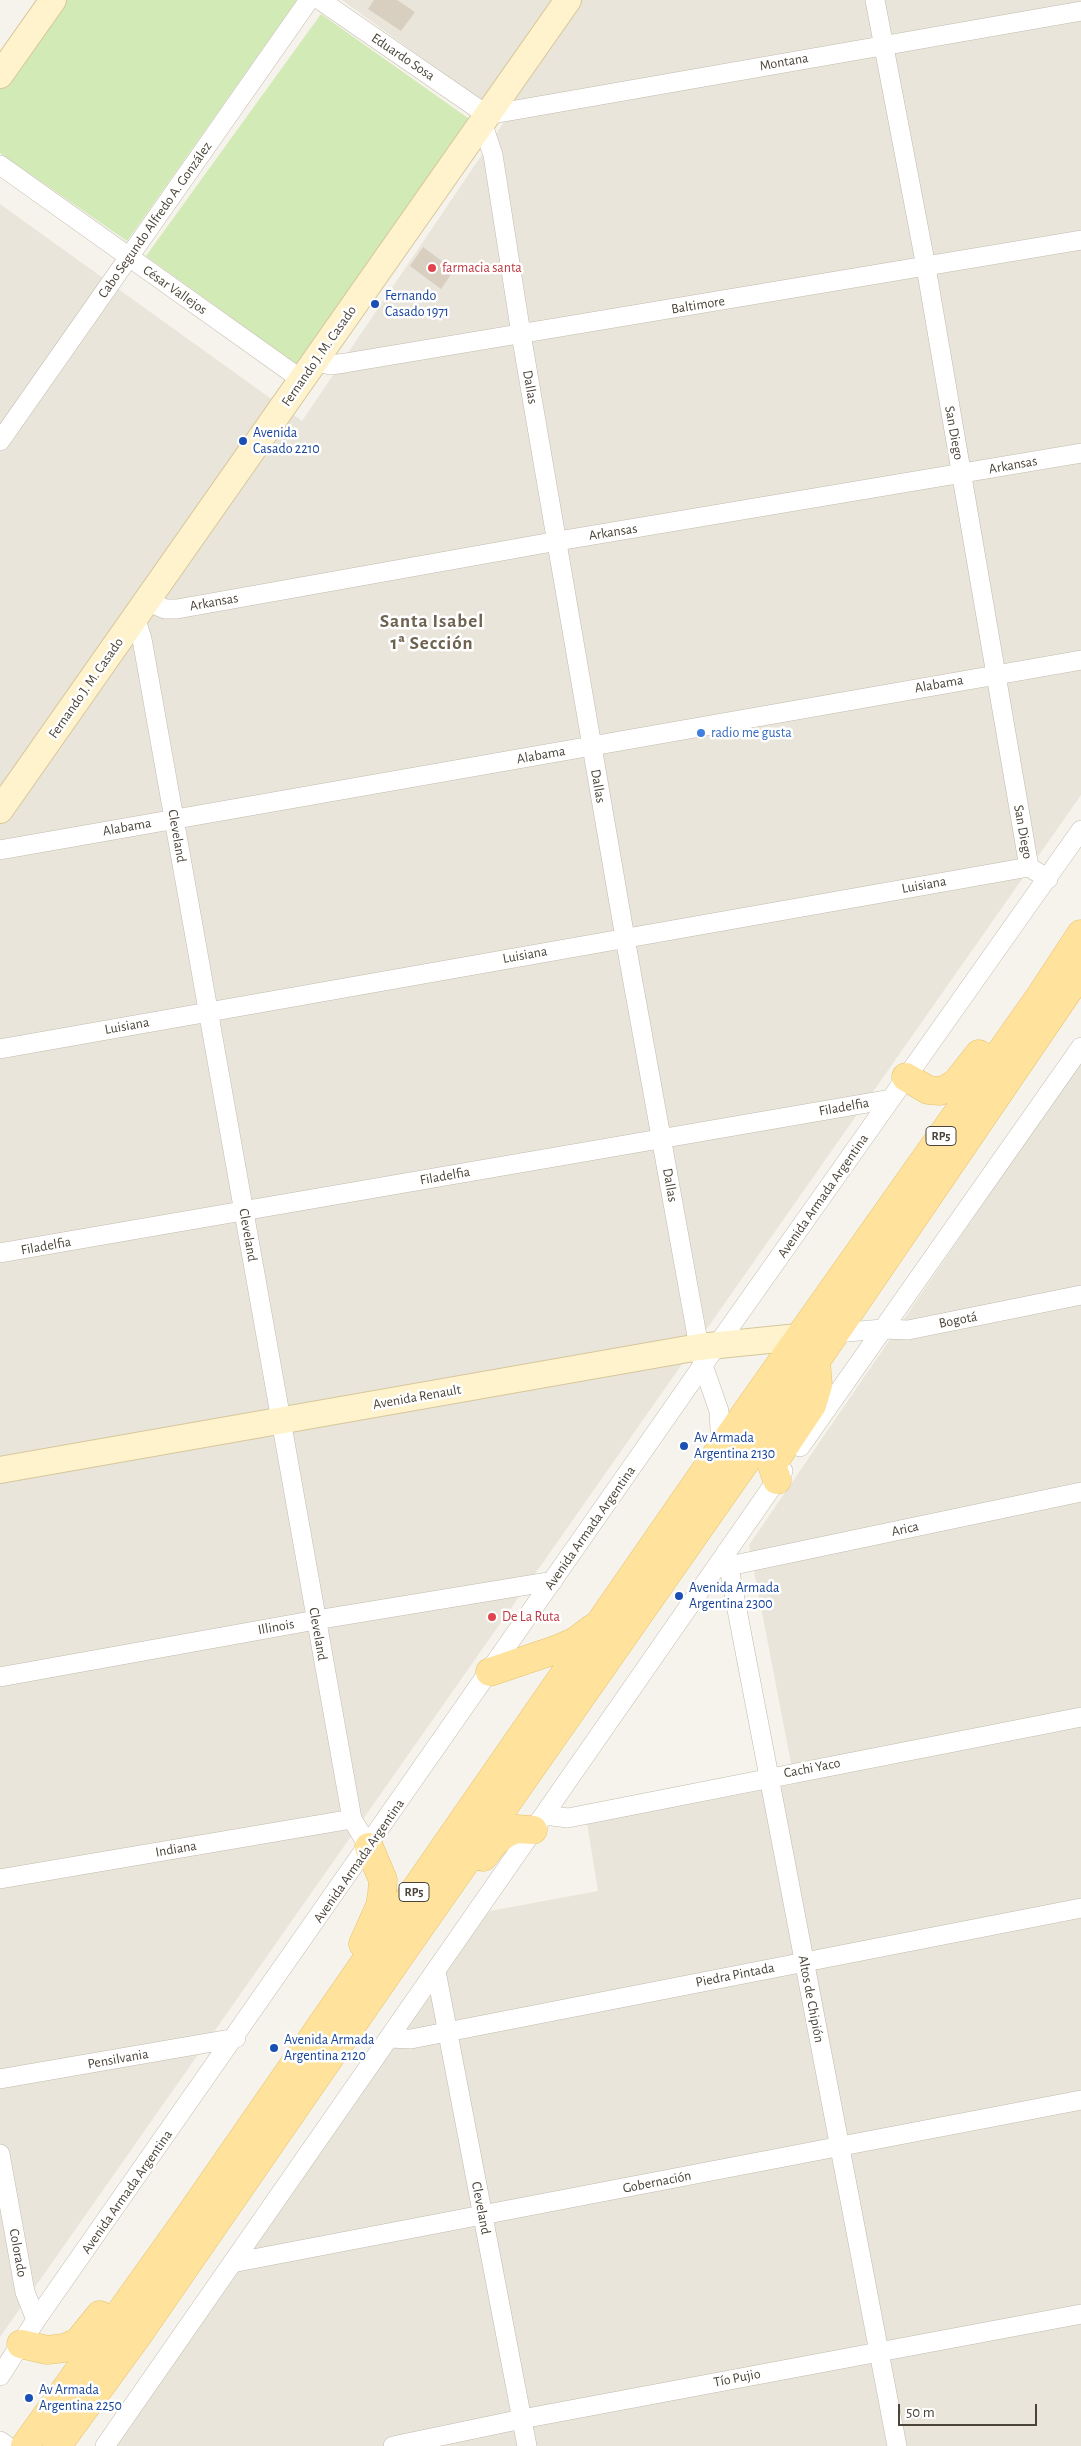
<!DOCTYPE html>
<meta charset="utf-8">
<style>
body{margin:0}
#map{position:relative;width:1081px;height:2446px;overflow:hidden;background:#f6f3ec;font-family:"Alegreya Sans",sans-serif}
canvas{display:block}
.scale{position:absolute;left:898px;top:2404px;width:139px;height:22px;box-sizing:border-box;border:2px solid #4b4439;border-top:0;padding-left:6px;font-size:15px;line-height:18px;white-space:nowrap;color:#4b4439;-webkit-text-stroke:4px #fff;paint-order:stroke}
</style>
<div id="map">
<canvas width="1081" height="2446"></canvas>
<div class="scale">50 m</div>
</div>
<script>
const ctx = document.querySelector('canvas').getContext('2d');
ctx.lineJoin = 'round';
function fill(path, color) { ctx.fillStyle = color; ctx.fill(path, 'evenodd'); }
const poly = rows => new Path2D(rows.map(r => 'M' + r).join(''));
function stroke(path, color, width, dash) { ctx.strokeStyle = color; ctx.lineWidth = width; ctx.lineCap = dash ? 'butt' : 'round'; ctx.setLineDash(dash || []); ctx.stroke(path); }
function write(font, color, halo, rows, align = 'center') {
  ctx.font = font + ' "Alegreya Sans",sans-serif'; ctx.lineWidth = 5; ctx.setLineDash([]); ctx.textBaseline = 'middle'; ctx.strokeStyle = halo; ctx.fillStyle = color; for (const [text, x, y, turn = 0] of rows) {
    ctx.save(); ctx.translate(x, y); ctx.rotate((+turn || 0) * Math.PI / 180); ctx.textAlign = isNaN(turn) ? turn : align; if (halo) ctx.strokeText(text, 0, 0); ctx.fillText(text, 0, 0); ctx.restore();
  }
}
fill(poly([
 [342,0,1081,0,1081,795,0,2337,0,204,302,421,506,119],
 [1081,1061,1081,2446,109,2446,479,1913,598,1891,587,1823,795,1784,749,1545]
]), '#eae5da');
fill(poly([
 [61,0,297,0,127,241,0,153,0,87],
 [321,14,475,123,299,366,146,256]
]), '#d2eab5');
fill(poly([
 [374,0,397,0,415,12,401,31,368,9],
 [423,247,454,270,441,289,410,266]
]), '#d8cfc1');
const street = poly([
 [320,0,487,115,1081,11],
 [875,0,926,267,1029,867],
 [482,122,493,155,521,334,625,938,699,1347,703,1365,719,1411,721,1448],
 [0,165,302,380],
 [314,362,331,365,345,363,1081,240],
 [0,441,309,0],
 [147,601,165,609,177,609,558,541,1081,453],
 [132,622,138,626,142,639,352,1819,369,1847],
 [0,850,1081,660],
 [0,1049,1029,867,1048,879],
 [0,1253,891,1099],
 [835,1333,883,1329,908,1330,1081,1295],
 [800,1447,1081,1047],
 [726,1552,897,2446],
 [729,1566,1081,1492],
 [0,1677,316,1620,553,1581],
 [544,1815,568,1818,1081,1717],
 [0,1879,352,1819],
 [436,1971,527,2446],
 [389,2038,411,2039,1081,1908],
 [0,2079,236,2038],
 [0,2154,25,2292,36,2320],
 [232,2263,1081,2100],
 [0,2376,36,2320,703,1365,1081,830],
 [0,2441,7,2446],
 [105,2446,783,1471],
 [393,2446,522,2419,1081,2314]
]);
const secondary = poly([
 [0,75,53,0],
 [0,810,568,0],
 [0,1470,699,1347,818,1335]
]);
const primary = poly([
 [906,1077,928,1090,940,1091,948,1088,956,1083,979,1054],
 [777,1480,772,1465,812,1405,818,1385,816,1361],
 [490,1672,558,1649,576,1641,593,1628],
 [483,1857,494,1843,505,1834,516,1829,533,1830],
 [363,1944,380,1906,382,1893,383,1880,369,1847],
 [21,2344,47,2350,64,2348,78,2342,100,2315],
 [25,2446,190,2215,721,1448,1041,995,1081,934],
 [57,2446,138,2335,399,1957,816,1361,1081,972]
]);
stroke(street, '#c2bbae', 20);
stroke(secondary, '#d6c79b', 28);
stroke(primary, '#e6c16a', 29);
stroke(street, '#fff', 19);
stroke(secondary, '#fff3cd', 26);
stroke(primary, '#ffe39c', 28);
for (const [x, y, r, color] of [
 [432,268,5,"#e0444e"],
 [375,304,5,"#1a4fb4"],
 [243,441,5,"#1a4fb4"],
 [701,733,5,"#3f7fe0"],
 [684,1446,5,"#1a4fb4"],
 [679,1596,5,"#1a4fb4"],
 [492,1617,5,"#e0444e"],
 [274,2048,5,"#1a4fb4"],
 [29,2398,5,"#1a4fb4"]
]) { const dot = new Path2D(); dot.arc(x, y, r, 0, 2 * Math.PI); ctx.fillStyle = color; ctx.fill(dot); stroke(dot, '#fff', 2); }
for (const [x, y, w] of [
 [941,1136,30],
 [414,1892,30]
]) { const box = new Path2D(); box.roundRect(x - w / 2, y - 9.5, w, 19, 4); ctx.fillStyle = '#fff'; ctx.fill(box); stroke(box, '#4b4439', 1); }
write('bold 12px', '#4b4439', null, [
 ["RP5",941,1136],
 ["RP5",414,1892]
]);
write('14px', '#4b4439', '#fff', [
 ["Eduardo Sosa",403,57,34],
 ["Montana",784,62,-10],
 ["Cabo Segundo Alfredo A. González",155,220,-55],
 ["César Vallejos",175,290,35],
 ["Baltimore",698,305,-9],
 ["Fernando J. M. Casado",319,356,-55],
 ["Dallas",530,387,80],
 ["San Diego",954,433,80],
 ["Arkansas",1013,465,-10],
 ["Arkansas",613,532,-9],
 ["Arkansas",214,602,-10],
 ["Alabama",939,684,-10],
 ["Fernando J. M. Casado",86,688,-55],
 ["Alabama",541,755,-10],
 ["Dallas",598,786,80],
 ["Alabama",127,827,-10],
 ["San Diego",1023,832,80],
 ["Cleveland",177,836,80],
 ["Luisiana",924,885,-10],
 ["Luisiana",525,955,-10],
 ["Luisiana",127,1026,-10],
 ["Filadelfia",844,1107,-10],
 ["Filadelfia",445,1176,-10],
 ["Dallas",670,1185,80],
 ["Avenida Armada Argentina",823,1196,-55],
 ["Cleveland",248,1235,80],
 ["Filadelfia",46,1246,-10],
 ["Bogotá",958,1320,-11],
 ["Avenida Renault",417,1397,-10],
 ["Avenida Armada Argentina",590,1528,-55],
 ["Arica",905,1529,-12],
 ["Illinois",276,1627,-10],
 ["Cleveland",318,1634,80],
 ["Cachi Yaco",812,1768,-11],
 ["Indiana",176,1849,-10],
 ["Avenida Armada Argentina",359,1861,-55],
 ["Piedra Pintada",735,1975,-11],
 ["Altos de Chipión",811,1999,79],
 ["Pensilvania",118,2059,-10],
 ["Gobernación",657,2182,-11],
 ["Avenida Armada Argentina",127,2192,-55],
 ["Cleveland",481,2208,79],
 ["Colorado",18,2253,80],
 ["Tío Pujio",737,2378,-11]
]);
write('14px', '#be3a42', '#fff', [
 ["farmacia santa",442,268],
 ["De La Ruta",502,1617]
], 'left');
write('14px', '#164399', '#fff', [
 ["Fernando",385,296],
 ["Casado 1971",385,312],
 ["Avenida",253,433],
 ["Casado 2210",253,449],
 ["Av Armada",694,1438],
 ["Argentina 2130",694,1454],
 ["Avenida Armada",689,1588],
 ["Argentina 2300",689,1604],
 ["Avenida Armada",284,2040],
 ["Argentina 2120",284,2056],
 ["Av Armada",39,2390],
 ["Argentina 2250",39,2406]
], 'left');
write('14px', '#366cbe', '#fff', [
 ["radio me gusta",711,733]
], 'left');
ctx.letterSpacing = '1px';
write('bold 19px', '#6e6250', '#fff', [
 ["Santa Isabel",432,621],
 ["1ª Sección",432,643]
]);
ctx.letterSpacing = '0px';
</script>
